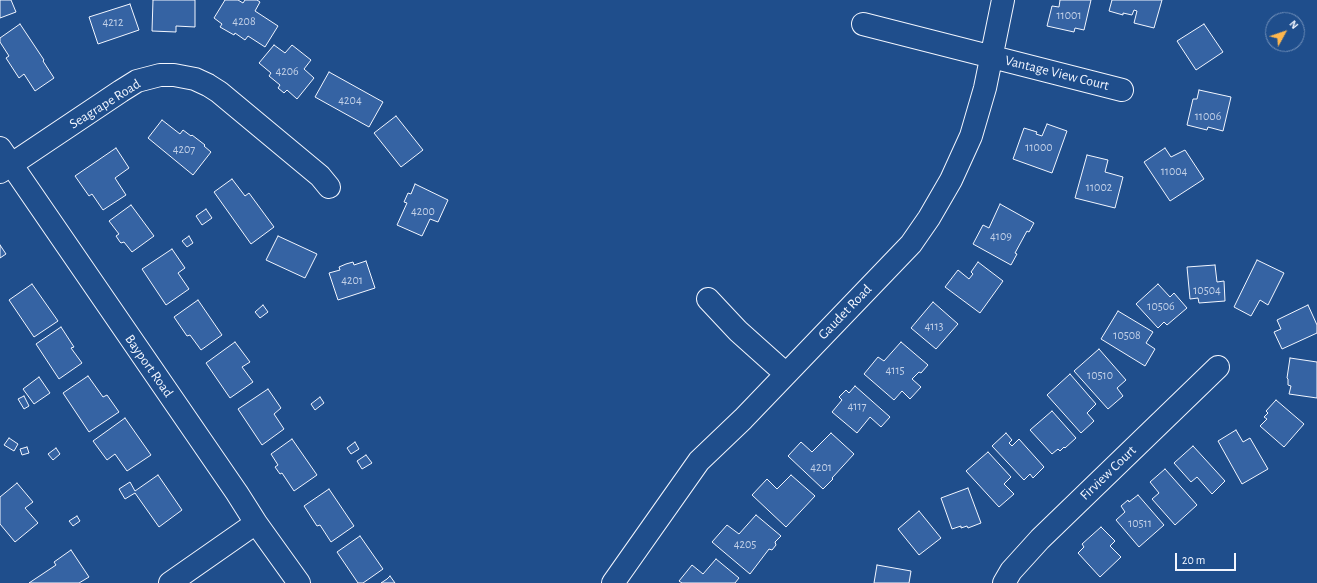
<!DOCTYPE html>
<style>
body{margin:0}
#map{position:relative;width:1317px;height:583px;overflow:hidden;background:#1f4e8c;font-family:"Alegreya Sans",sans-serif}
canvas{display:block}
.north{position:absolute;left:1265px;top:12px;width:40px;height:40px;box-sizing:border-box;background:#1f4e8c;border:1px solid #7391ba;border-radius:50%;rotate:50deg;font-size:11px;font-weight:700;line-height:16px;text-align:center;color:#f2f6ff}
.north::after{content:'';display:block;margin:auto;width:14px;height:18px;background:#ffb74d;clip-path:polygon(50% 0,100% 100%,50% 72%,0 100%)}
.scale{position:absolute;left:1175px;top:553px;width:61px;height:18px;box-sizing:border-box;border:2px solid #f2f6ff;border-top:0;padding-left:5px;font-size:12px;line-height:14px;white-space:nowrap;color:#f2f6ff;-webkit-text-stroke:3px #1f4e8c;paint-order:stroke}
</style>
<div id="map">
<canvas width="1317" height="583"></canvas>
<div class="north">N</div>
<div class="scale">20 m</div>
</div>
<script>
const ctx = document.querySelector('canvas').getContext('2d');
ctx.lineJoin = 'round';
function fill(path, color) { ctx.fillStyle = color; ctx.fill(path, 'evenodd'); }
const poly = rows => new Path2D(rows.map(r => 'M' + r).join(''));
function stroke(path, color, width, dash) { ctx.strokeStyle = color; ctx.lineWidth = width; ctx.lineCap = dash ? 'butt' : 'round'; ctx.setLineDash(dash || []); ctx.stroke(path); }
function write(font, color, halo, rows, align = 'center') {
  ctx.font = font + ' "Alegreya Sans",sans-serif'; ctx.lineWidth = 3; ctx.setLineDash([]); ctx.textBaseline = 'middle'; ctx.strokeStyle = halo; ctx.fillStyle = color; for (const [text, x, y, turn = 0] of rows) {
    ctx.save(); ctx.translate(x, y); ctx.rotate((+turn || 0) * Math.PI / 180); ctx.textAlign = isNaN(turn) ? turn : align; if (halo) ctx.strokeText(text, 0, 0); ctx.fillText(text, 0, 0); ctx.restore();
  }
}
const building = poly([
 [0,0,11,0,16,12,0,18,0,0],
 [153,0,195,0,195,27,176,26,176,32,152,31,153,0],
 [225,0,238,0,243,3,245,0,257,0,260,2,255,11,278,26,265,47,248,36,245,40,235,33,234,35,220,27,222,24,214,18,225,0],
 [1060,0,1091,0,1084,30,1075,28,1074,32,1047,26,1052,6,1059,7,1060,0],
 [1112,0,1162,0,1154,28,1134,23,1137,11,1134,10,1132,15,1123,13,1123,15,1109,11,1112,0],
 [130,4,139,30,98,44,89,17,130,4],
 [20,24,44,60,43,61,54,78,35,91,24,74,19,78,6,58,9,56,0,42,0,38,20,24],
 [1204,24,1223,52,1196,70,1177,41,1204,24],
 [274,45,285,53,292,45,311,60,304,69,314,78,297,99,287,90,284,93,278,88,280,85,269,76,271,73,259,63,274,45],
 [329,72,383,102,369,127,315,97,329,72],
 [1199,90,1231,97,1223,131,1208,127,1207,130,1187,125,1193,99,1197,99,1199,90],
 [396,116,423,150,401,167,374,133,396,116],
 [162,120,180,134,183,130,191,136,192,135,205,145,204,146,211,152,193,175,148,138,162,120],
 [1047,124,1067,131,1052,173,1013,159,1024,128,1037,132,1036,134,1042,136,1047,124],
 [116,148,129,168,115,178,126,195,103,210,92,194,89,196,75,176,116,148],
 [1165,148,1171,157,1185,150,1204,179,1170,201,1144,162,1165,148],
 [1087,155,1108,160,1105,172,1123,177,1115,208,1075,198,1087,155],
 [232,179,245,196,249,193,274,227,251,244,214,192,232,179],
 [415,184,448,200,438,222,430,219,422,236,397,225,407,203,404,202,408,193,411,194,415,184],
 [1000,204,1034,223,1029,232,1027,231,1015,253,1017,254,1011,265,973,244,983,225,989,228,1000,204],
 [131,205,154,236,132,252,124,242,121,243,120,242,116,236,119,234,109,221,131,205],
 [206,209,212,218,202,225,196,216,206,209],
 [189,236,193,243,187,247,182,241,189,236],
 [278,236,317,254,305,278,266,260,278,236],
 [0,245,6,254,0,258,0,245],
 [172,249,185,268,178,273,189,289,166,305,142,269,172,249],
 [1257,260,1284,273,1268,305,1260,300,1251,316,1234,307,1257,260],
 [366,261,375,288,338,300,329,273,340,270,339,267,346,264,353,262,354,265,366,261],
 [978,262,1003,281,980,313,945,287,958,270,969,279,973,274,971,272,978,262],
 [1215,265,1217,282,1224,281,1225,301,1199,303,1198,298,1190,299,1187,267,1215,265],
 [32,284,58,321,34,337,9,300,32,284],
 [1158,284,1170,297,1174,293,1187,308,1167,325,1164,322,1158,328,1136,304,1158,284],
 [198,300,222,335,201,350,190,335,187,336,174,317,198,300],
 [933,302,958,324,936,349,911,328,933,302],
 [263,305,268,312,260,318,255,312,263,305],
 [1308,305,1317,325,1317,333,1282,349,1274,332,1281,329,1277,320,1308,305],
 [1118,311,1153,332,1146,343,1155,349,1145,366,1101,339,1118,311],
 [61,327,74,347,71,348,82,363,59,379,36,344,61,327],
 [235,342,250,362,242,367,253,382,230,398,206,363,235,342],
 [901,342,928,365,921,373,919,372,912,379,921,387,910,399,902,391,894,400,864,374,878,357,884,361,901,342],
 [1099,349,1126,380,1117,388,1123,396,1108,409,1074,371,1099,349],
 [1290,358,1317,362,1317,398,1289,394,1291,386,1288,385,1288,379,1287,378,1290,358],
 [1070,374,1096,404,1087,413,1094,421,1081,433,1047,395,1070,374],
 [88,376,103,397,107,395,119,412,89,432,63,393,88,376],
 [39,377,50,393,34,404,23,389,39,377],
 [855,386,890,417,881,427,870,417,857,433,832,412,842,400,839,397,846,390,849,393,855,386],
 [268,389,281,408,274,414,284,429,262,445,238,409,268,389],
 [24,396,29,406,24,409,18,399,24,396],
 [320,397,324,403,315,410,311,404,320,397],
 [1276,400,1304,424,1284,447,1260,426,1267,419,1264,417,1268,413,1266,411,1276,400],
 [1052,411,1076,438,1065,448,1064,447,1060,451,1058,449,1052,454,1030,430,1052,411],
 [125,418,151,455,127,471,115,454,107,460,93,441,125,418],
 [1236,430,1243,442,1250,438,1268,469,1242,484,1218,441,1236,430],
 [831,433,854,454,832,478,833,479,823,489,788,456,801,442,812,452,831,433],
 [1006,433,1012,440,1009,443,1012,446,1019,439,1044,467,1033,478,1030,474,1024,480,992,446,1006,433],
 [9,438,18,444,14,451,4,445,9,438],
 [292,439,317,475,294,491,282,473,280,474,275,467,278,465,271,454,292,439],
 [355,442,359,449,351,454,347,448,355,442],
 [1193,446,1225,481,1212,494,1197,477,1191,482,1174,463,1193,446],
 [27,447,29,453,22,455,20,449,27,447],
 [56,448,60,454,53,460,48,454,56,448],
 [988,452,1011,477,1004,484,1014,494,999,507,966,471,988,452],
 [366,455,372,463,362,469,357,461,366,455],
 [1165,469,1197,505,1175,525,1152,499,1159,493,1150,482,1165,469],
 [158,475,182,510,159,527,135,493,125,499,119,489,130,482,135,491,158,475],
 [791,475,815,496,786,527,752,495,767,479,777,489,791,475],
 [17,483,33,502,25,508,38,523,15,542,0,524,0,497,17,483],
 [968,488,981,523,968,528,967,526,961,528,961,526,952,529,941,498,968,488],
 [329,489,354,526,331,542,320,525,317,526,304,506,329,489],
 [1138,495,1164,525,1139,547,1116,520,1125,512,1121,506,1128,500,1129,502,1138,495],
 [919,511,941,538,919,555,898,529,919,511],
 [756,515,781,536,775,542,776,545,772,550,769,549,750,574,712,542,727,525,739,534,756,515],
 [77,516,80,521,73,526,69,521,77,516],
 [1101,527,1115,541,1110,546,1121,557,1100,577,1078,553,1084,547,1082,544,1101,527],
 [360,536,383,569,363,583,358,583,337,552,360,536],
 [71,550,89,577,79,583,29,583,56,565,54,562,71,550],
 [716,559,739,578,735,583,682,583,679,581,692,565,703,574,716,559],
 [877,565,911,571,909,583,874,583,877,565],
 [390,576,395,583,381,583,387,579,390,576]
]);
fill(building, '#3563a3');
stroke(building, '#f2f6ff', 1);
const minor = poly([
 [863,24,1122,90],
 [0,148,237,493,256,523,299,583],
 [0,172,121,91,137,81,160,75,174,75,195,79,208,85,219,92,320,176,329,187],
 [708,299,738,331,786,374],
 [170,583,256,523],
 [613,583,699,461,743,419,911,244,929,218,951,180,971,136,985,88,1003,0],
 [1004,583,1011,571,1040,539,1218,367]
]);
stroke(minor, '#f2f6ff', 24);
stroke(minor, '#1f4e8c', 22);
write('12px', '#c3d1e8', null, [
 ["11001",1069,15],
 ["4208",244,21],
 ["4212",113,22],
 ["4206",287,71],
 ["4204",350,100],
 ["11006",1208,116],
 ["11000",1039,147],
 ["4207",184,149],
 ["11004",1174,171],
 ["11002",1099,187],
 ["4200",423,211],
 ["4109",1001,236],
 ["4201",352,280],
 ["10504",1207,290],
 ["10506",1161,306],
 ["4113",934,326],
 ["10508",1127,335],
 ["4115",895,370],
 ["10510",1100,375],
 ["4117",857,406],
 ["4201",821,467],
 ["10511",1140,523],
 ["4205",745,544]
]);
write('14px', '#f2f6ff', '#1f4e8c', [
 ["Vantage View Court",1057,73,14],
 ["Seagrape Road",105,104,-32],
 ["Gaudet Road",845,312,-46],
 ["Bayport Road",149,366,55],
 ["Firview Court",1108,473,-44]
]);
</script>
